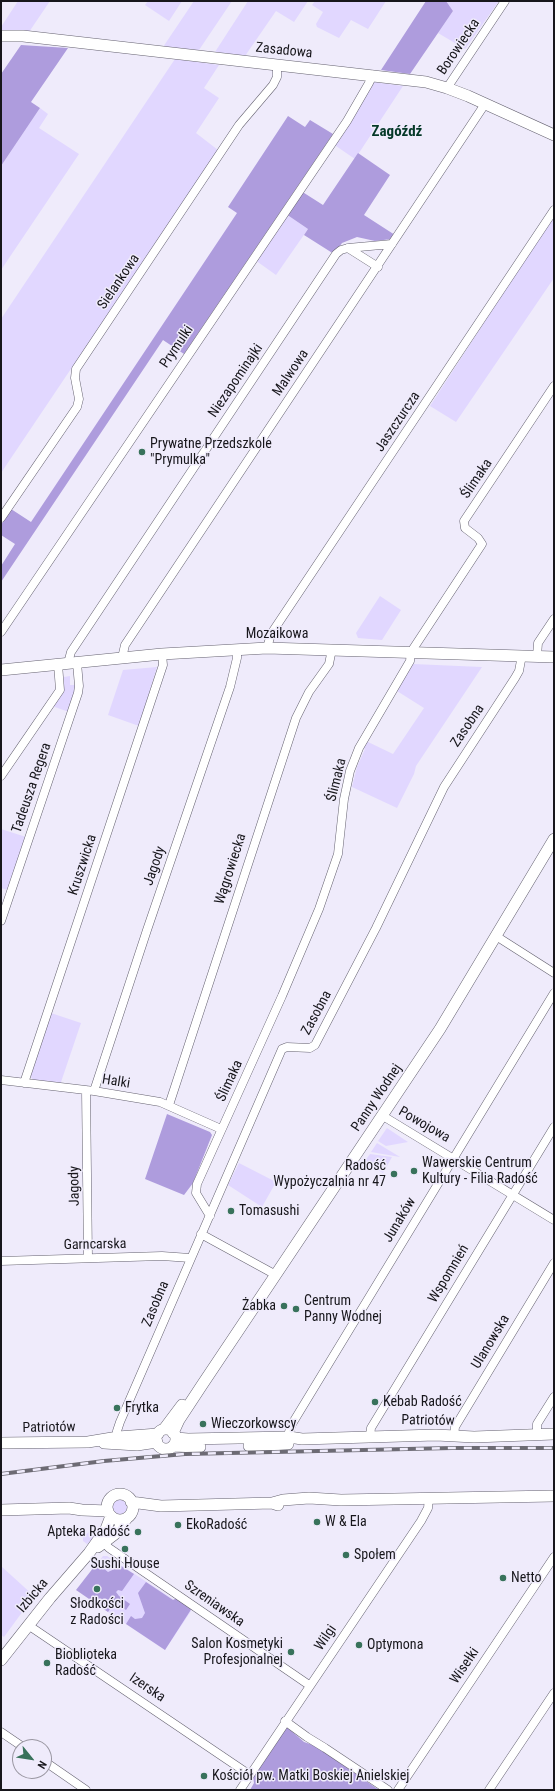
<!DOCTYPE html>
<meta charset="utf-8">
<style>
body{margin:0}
#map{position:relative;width:555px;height:1791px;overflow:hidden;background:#efebfb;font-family:"Roboto Condensed",sans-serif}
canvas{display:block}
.frame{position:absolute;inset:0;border:2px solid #17161b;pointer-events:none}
.north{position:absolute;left:12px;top:1739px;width:40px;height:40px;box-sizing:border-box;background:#efebfb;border:1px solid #9996a1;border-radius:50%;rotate:120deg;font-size:11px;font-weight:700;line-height:16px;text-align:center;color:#17161b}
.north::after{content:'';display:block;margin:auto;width:14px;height:18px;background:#38725b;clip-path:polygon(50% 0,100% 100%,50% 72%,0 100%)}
</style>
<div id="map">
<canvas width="555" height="1791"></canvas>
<div class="frame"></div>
<div class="north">N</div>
</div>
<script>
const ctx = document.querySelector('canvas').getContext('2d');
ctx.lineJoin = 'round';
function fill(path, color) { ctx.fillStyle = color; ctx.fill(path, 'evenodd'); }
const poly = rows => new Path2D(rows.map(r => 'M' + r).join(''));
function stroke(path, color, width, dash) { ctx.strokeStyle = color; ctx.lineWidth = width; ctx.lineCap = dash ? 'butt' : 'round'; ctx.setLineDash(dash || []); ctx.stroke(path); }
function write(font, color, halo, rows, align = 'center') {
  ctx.font = font + ' "Roboto Condensed",sans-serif'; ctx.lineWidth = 3; ctx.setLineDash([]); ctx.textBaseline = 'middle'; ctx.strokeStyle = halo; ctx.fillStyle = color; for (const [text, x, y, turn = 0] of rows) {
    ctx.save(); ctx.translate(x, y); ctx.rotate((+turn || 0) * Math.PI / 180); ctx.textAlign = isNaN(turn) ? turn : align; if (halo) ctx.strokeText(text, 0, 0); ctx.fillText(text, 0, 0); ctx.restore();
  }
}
fill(poly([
 [18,1,50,1,29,32,1,30,1,27],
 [148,1,182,1,169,21,145,5],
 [194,1,232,1,199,50,163,47],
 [248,1,308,1,294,22,276,11,245,56,215,52],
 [315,1,386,1,368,29,351,20,339,38,317,27,316,24,323,12,312,5],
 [446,1,499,1,465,49,438,33,453,11],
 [175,59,219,65,204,88,219,98,196,133,218,150,1,473,1,319],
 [373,82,403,86,355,159,333,144],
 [40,108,48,114,39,128,79,154,1,270,1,166],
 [286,214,308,229,276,275,255,260],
 [554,215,554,278,456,422,430,406],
 [380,596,401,610,382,640,358,638,356,633],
 [413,664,482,667,416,766,414,774,397,808,352,787,357,767,365,749,363,748,366,741,393,754,424,708,397,691],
 [157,667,139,726,108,715,123,670],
 [70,676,70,685,75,685,76,688,69,712,52,706,64,689,64,677],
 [1,829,26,837,8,890,1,888],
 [51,1013,81,1023,60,1085,34,1082,30,1075],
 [387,1128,408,1142,386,1146,378,1141],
 [377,1143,400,1157,371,1152],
 [370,1154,392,1157,383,1173,364,1162],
 [239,1163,276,1182,262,1207,228,1185],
 '113 1507a7 7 0 1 1 14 0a7 7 0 1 1-14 0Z',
 [95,1527,101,1528,99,1534,87,1544,83,1541,83,1537],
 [103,1556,107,1556,191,1611,165,1650,99,1606,107,1586,89,1574],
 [1,1566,34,1596,4,1637,1,1635]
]), '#e1d7ff');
fill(poly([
 [426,1,446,1,453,11,410,74,381,70],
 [21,45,68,48,31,102,40,108,1,166,1,74],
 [288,116,305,127,310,120,333,134,184,354,163,340,1,582,1,566,15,544,1,535,1,525,11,509,31,522,237,213,228,207],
 [358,153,390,175,364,215,395,235,392,239,375,241,357,237,342,243,334,254,304,235,308,229,286,214,301,191,323,205],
 [167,1114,210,1132,212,1135,193,1183,184,1195,145,1179],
 [97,1563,108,1572,121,1566,134,1574,122,1591,118,1590,116,1592,119,1596,130,1604,126,1610,115,1602,108,1612,76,1590],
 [146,1582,173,1600,177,1598,192,1608,165,1650,126,1624,131,1616,135,1619,142,1618,145,1613,138,1593],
 [287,1727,304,1742,316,1746,379,1790,250,1790,254,1783,253,1777]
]), '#ae9cdd');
const street = poly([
 [447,88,505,1],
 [348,248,378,267],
 [1,518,77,407,79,399,75,378,76,369,239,125,273,85,277,77,277,65],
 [1,632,347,121,369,83,373,75],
 [267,648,271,634,554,210],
 [537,656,538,643,554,619],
 [122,658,125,645,485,104],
 [68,663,71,652,336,254,341,250,348,248,392,244],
 [1,776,60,690,58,664],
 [1,921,78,693,79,686,77,663],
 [496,936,554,973],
 [1,1080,94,1091,160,1102,221,1129],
 [24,1083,163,665,162,654],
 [86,1090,88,1258],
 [94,1091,147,930,230,687,237,658,237,649],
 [169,1105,296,718,309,692,329,664,332,649],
 [383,1116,554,1220],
 [210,1216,196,1193,197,1184,282,996,319,909,338,854,344,799,350,771,359,748,410,661,411,652,482,544,478,538,465,528,464,521,554,386],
 [201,1234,276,1275],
 [1,1261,162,1256,190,1258],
 [537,1434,537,1424,554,1397],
 [370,1436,371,1428,554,1127],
 [454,1436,455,1427,554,1263],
 [118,1437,117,1431,120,1422,282,1049,287,1047,310,1048,315,1045,376,928,444,787,515,678,519,671,522,655],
 [289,1442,289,1432,292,1424,554,993],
 [104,1543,109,1548,309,1685],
 [28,1625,250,1775],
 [285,1721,307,1737,325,1748,388,1790],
 [1,1732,23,1747],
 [44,1761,86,1790],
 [240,1790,421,1521,428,1508,429,1498],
 [398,1790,554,1557],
 [489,1790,554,1693]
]);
const secondary = poly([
 [1,36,23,36,426,82,447,88,468,96,554,135],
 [1,670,162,654,267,648,554,657],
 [164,1429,182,1405],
 '156 1439a10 10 0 1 1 20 0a10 10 0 1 1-20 0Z',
 [173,1433,179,1420,202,1385,440,1029,554,839],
 [176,1438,188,1439,289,1437,302,1439,436,1435,474,1437,554,1434],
 [1,1443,88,1442,118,1437,158,1434],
 [104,1443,137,1445,157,1442],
 [173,1446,200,1447],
 [249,1446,288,1444],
 '107 1507a13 13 0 1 1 26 0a13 13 0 1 1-26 0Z',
 [131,1502,161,1506,272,1503,278,1505],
 [272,1503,283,1500,309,1498,341,1500,554,1496],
 [1,1510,69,1508,82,1510,108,1511],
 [98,1547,115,1534,127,1518],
 [1,1660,50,1598,89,1553,106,1529,111,1516]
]);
stroke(street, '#656270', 9);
stroke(secondary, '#656270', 12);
stroke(street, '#fff', 8);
stroke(secondary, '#fff', 11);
const rail = poly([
 [1,1474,104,1461,185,1454,452,1448,554,1448]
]);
stroke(rail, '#6d6b74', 4);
stroke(rail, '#efebfb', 2.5, [8]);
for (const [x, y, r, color] of [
 [142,452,4,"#38725b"],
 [414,1171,4,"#38725b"],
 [394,1174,4,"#38725b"],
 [231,1211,4,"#38725b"],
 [284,1306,4,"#38725b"],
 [296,1309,4,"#38725b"],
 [375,1402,4,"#38725b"],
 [117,1408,4,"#38725b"],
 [203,1424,4,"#38725b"],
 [317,1522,4,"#38725b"],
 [178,1525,4,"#38725b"],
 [138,1532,4,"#38725b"],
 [125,1549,4,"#38725b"],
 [346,1555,4,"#38725b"],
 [503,1578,4,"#38725b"],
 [97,1589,4,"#38725b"],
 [359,1645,4,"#38725b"],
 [291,1652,4,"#38725b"],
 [47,1663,4,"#38725b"],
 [204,1776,4,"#38725b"]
]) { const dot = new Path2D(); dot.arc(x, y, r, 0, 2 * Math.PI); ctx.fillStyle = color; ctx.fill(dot); stroke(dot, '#efebfb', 1.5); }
write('14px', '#17161b', '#efebfb', [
 ["Borowiecka",459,47,-56],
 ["Zasadowa",284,51,6],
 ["Sielankowa",119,282,-56],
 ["Prymulki",177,347,-56],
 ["Malwowa",291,373,-56],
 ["Niezapominajki",236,381,-56],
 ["Jaszczurcza",398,422,-56],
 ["Ślimaka",477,479,-56],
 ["Mozaikowa",277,634],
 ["Zasobna",468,726,-56],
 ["Ślimaka",337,780,-76],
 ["Tadeusza Regera",32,788,-71],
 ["Kruszwicka",83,865,-72],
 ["Jagody",155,866,-71],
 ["Wągrowiecka",231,869,-72],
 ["Zasobna",317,1013,-62],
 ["Ślimaka",230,1081,-65],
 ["Halki",116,1082,9],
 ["Panny Wodnej",377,1098,-56],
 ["Powojowa",424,1125,30],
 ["Jagody",75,1186,-91],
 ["Junaków",400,1220,-59],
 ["Garncarska",95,1245,-1],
 ["Wspomnień",449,1274,-59],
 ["Zasobna",156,1304,-67],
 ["Ulanowska",491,1342,-59],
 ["Patriotów",428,1421,1],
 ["Patriotów",49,1428,-1],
 ["Izbicka",33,1596,-50],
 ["Szreniawska",214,1604,35],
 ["Wilgi",326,1638,-56],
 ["Wisełki",465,1666,-56],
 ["Izerska",147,1688,34]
]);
write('14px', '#17161b', '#efebfb', [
 ["Prywatne Przedszkole",150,444],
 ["\"Prymulka\"",150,460],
 ["Wawerskie Centrum",422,1163],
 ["Kultury - Filia Radość",422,1179],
 ["Radość",386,1166,"right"],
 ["Wypożyczalnia nr 47",386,1182,"right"],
 ["Tomasushi",239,1211],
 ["Centrum",304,1301],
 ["Panny Wodnej",304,1317],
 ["Żabka",276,1306,"right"],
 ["Kebab Radość",383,1402],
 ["Frytka",125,1408],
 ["Wieczorkowscy",211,1424],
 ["W & Ela",325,1522],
 ["EkoRadość",186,1525],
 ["Apteka Radość",130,1532,"right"],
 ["Społem",354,1555],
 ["Sushi House",125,1564,"center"],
 ["Netto",511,1578],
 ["Słodkości",97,1604,"center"],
 ["z Radości",97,1620,"center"],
 ["Salon Kosmetyki",283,1644,"right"],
 ["Profesjonalnej",283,1660,"right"],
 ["Optymona",367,1645],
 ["Bioblioteka",55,1655],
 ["Radość",55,1671],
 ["Kościół pw. Matki Boskiej Anielskiej",212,1776]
], 'left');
write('bold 15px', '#043827', '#efebfb', [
 ["Zagóźdź",397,132]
]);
</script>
